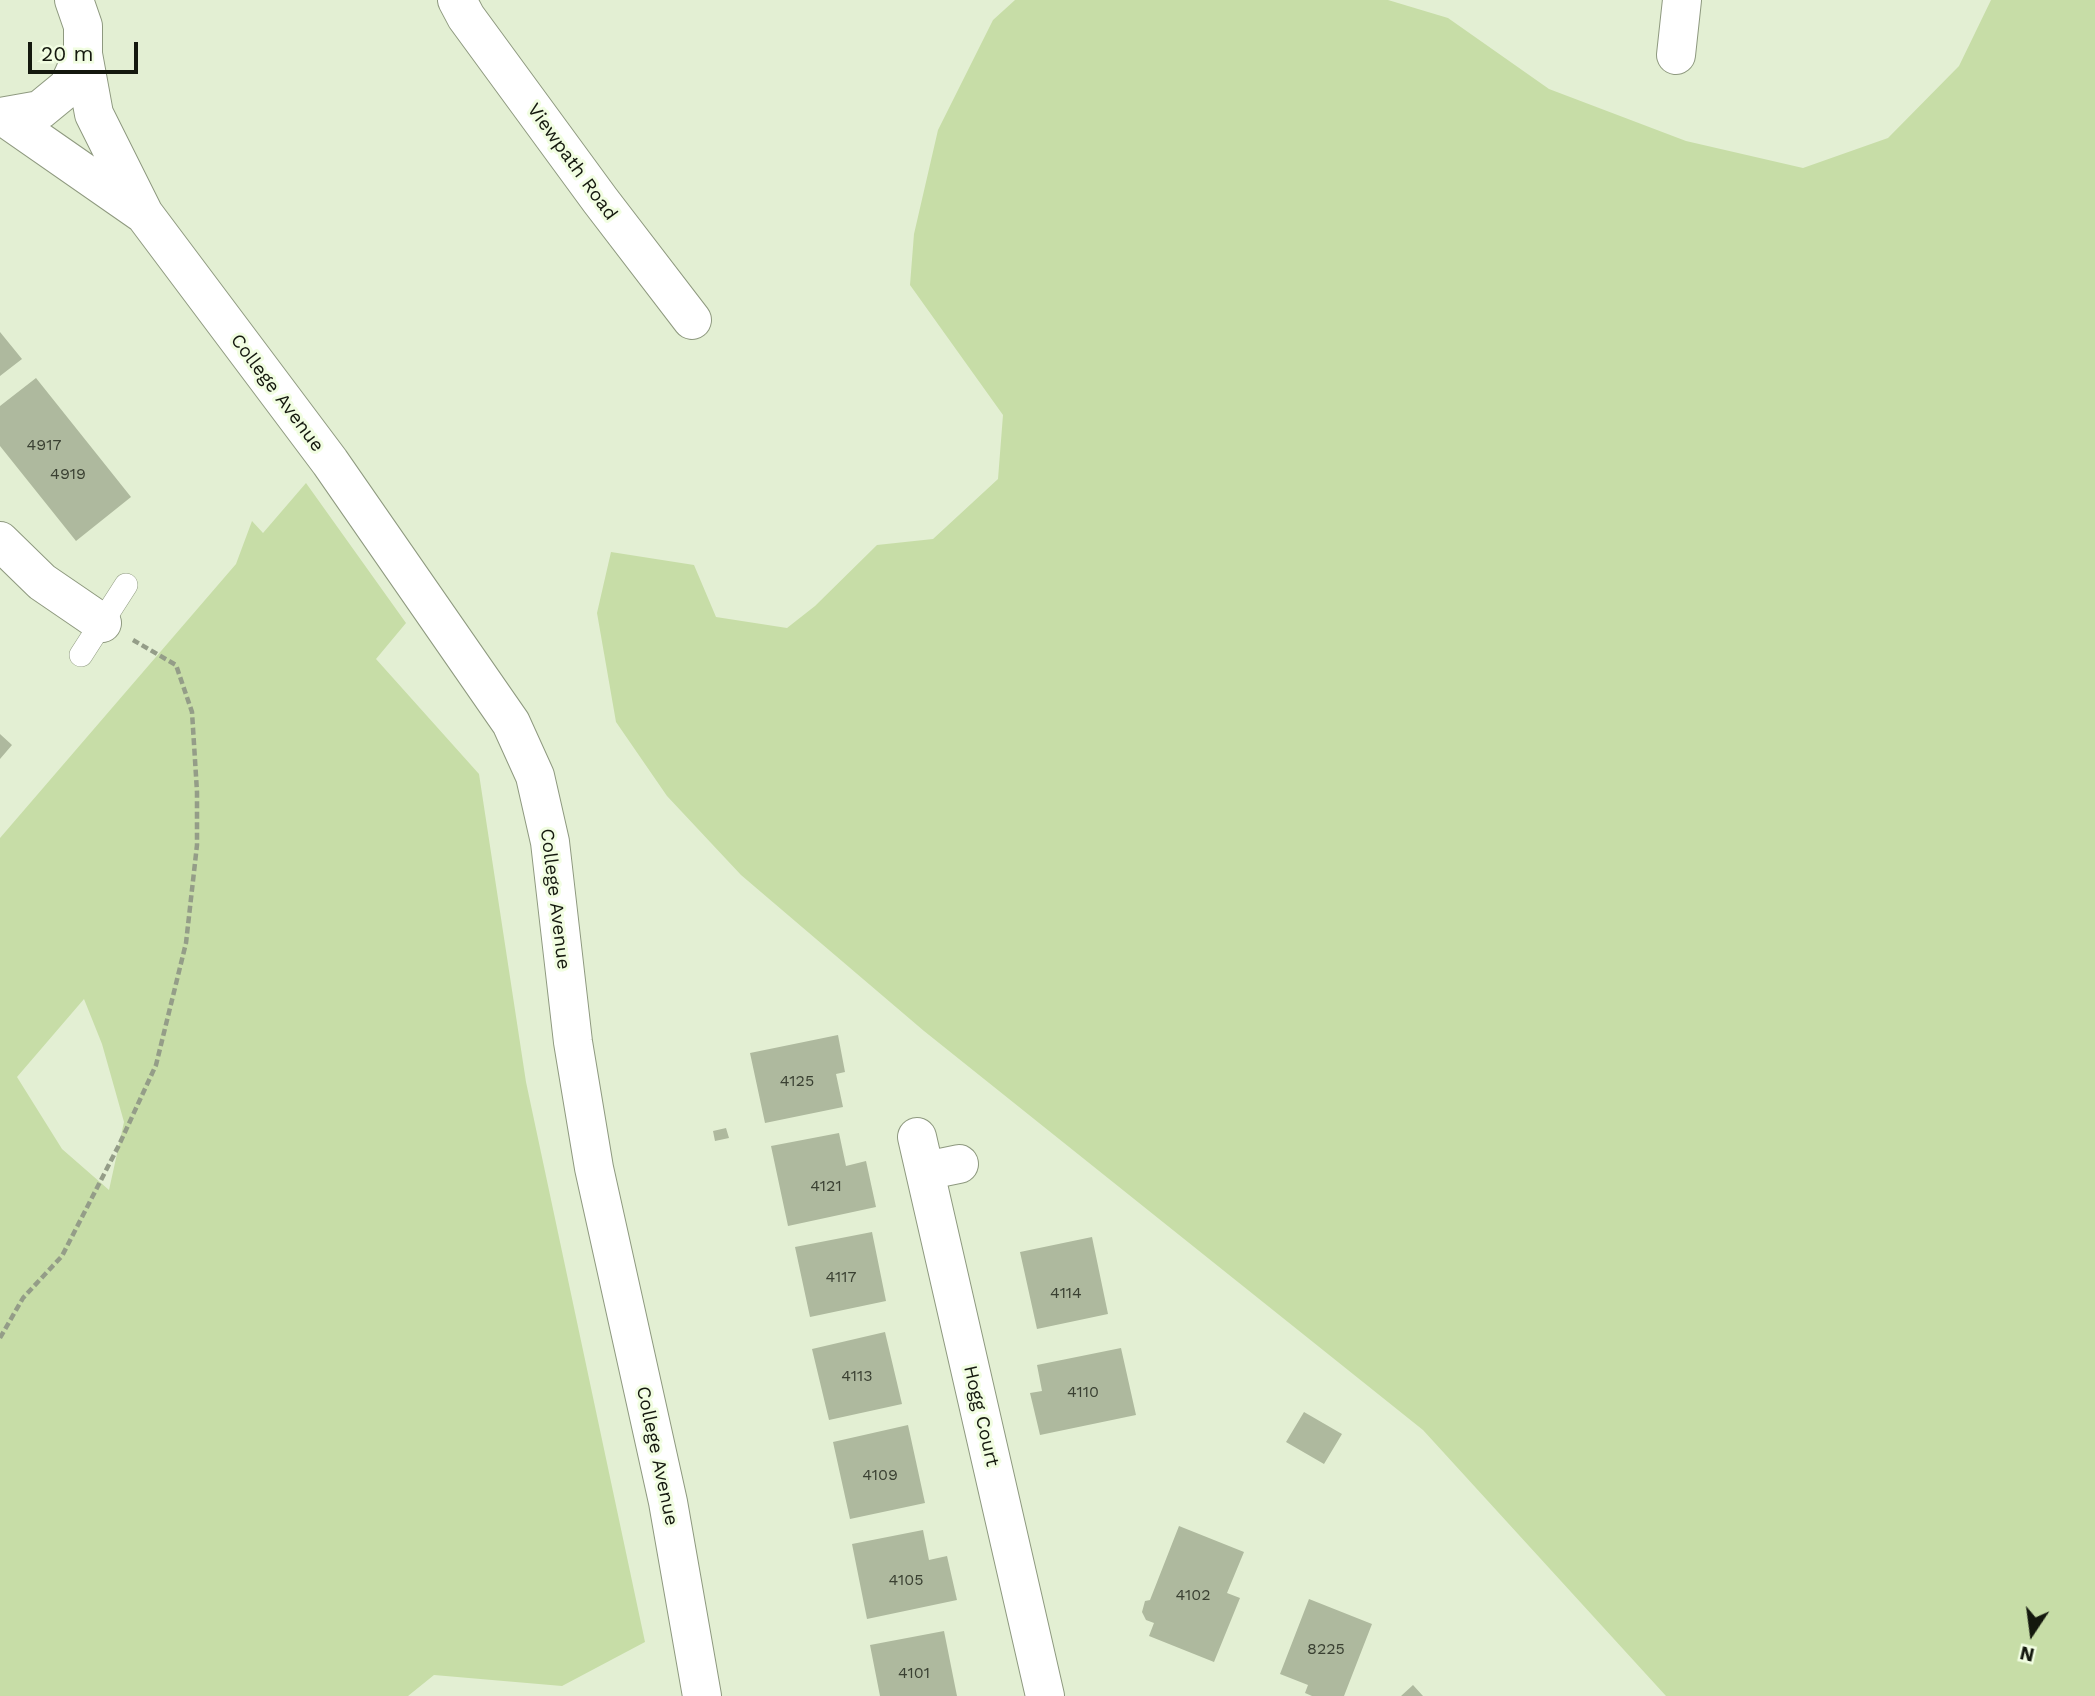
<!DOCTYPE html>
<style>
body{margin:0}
#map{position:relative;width:2095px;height:1696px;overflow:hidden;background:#e3efd3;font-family:"Work Sans",sans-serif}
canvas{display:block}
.north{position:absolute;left:1997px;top:1598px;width:70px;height:70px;-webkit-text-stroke:5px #f1fde1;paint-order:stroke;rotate:193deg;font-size:19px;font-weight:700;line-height:28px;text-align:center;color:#14180e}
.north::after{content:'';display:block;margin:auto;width:24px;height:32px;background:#14180e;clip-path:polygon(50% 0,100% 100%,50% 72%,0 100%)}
.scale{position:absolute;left:28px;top:42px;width:110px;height:32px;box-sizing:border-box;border:4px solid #14180e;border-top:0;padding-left:9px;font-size:21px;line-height:24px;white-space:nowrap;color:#14180e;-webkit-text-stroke:5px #f1fde1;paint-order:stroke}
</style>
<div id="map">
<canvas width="2095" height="1696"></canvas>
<div class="north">N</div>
<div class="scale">20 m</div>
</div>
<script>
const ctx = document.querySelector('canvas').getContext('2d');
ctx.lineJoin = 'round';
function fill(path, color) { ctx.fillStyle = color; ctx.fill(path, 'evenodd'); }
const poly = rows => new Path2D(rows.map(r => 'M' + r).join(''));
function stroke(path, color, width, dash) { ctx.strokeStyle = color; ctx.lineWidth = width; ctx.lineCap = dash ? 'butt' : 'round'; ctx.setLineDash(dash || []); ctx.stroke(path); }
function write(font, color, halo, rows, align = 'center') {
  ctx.font = font + ' "Work Sans",sans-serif'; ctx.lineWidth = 6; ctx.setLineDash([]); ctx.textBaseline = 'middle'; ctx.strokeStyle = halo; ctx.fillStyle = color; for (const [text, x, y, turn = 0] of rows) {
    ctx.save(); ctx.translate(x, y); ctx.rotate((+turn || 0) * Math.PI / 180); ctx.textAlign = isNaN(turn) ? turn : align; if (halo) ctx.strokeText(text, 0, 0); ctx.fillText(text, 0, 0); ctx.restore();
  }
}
fill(poly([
 [1015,0,1388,0,1448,18,1549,89,1686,141,1803,168,1888,138,1959,66,1991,0,2095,0,2095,1696,1666,1696,1423,1430,924,1031,741,875,667,796,616,722,597,613,611,552,694,565,716,617,787,628,815,606,877,545,933,539,998,479,1003,415,910,285,914,234,938,130,993,20],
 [306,483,406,623,376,659,479,774,526,1082,645,1642,562,1686,434,1675,408,1696,0,1696,0,838,236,564,252,521,263,533],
 [84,999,102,1044,124,1122,109,1190,62,1149,17,1077]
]), '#c7dda7');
fill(poly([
 [0,332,22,359,0,376],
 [36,378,131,497,76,541,0,446,0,406],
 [0,734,12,745,0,759],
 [838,1035,845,1072,836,1074,843,1107,765,1123,750,1053],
 [726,1128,729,1138,715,1141,713,1131],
 [839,1133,846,1166,866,1161,876,1207,788,1226,771,1146],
 [872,1232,886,1301,810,1317,795,1247],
 [1092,1237,1108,1314,1037,1329,1020,1252],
 [885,1332,902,1404,829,1420,812,1349],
 [1121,1348,1136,1415,1040,1435,1030,1393,1042,1391,1037,1365],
 [1304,1412,1342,1434,1324,1464,1286,1442],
 [908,1425,925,1503,850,1519,833,1442],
 [1179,1526,1244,1552,1227,1593,1240,1598,1214,1662,1149,1636,1154,1623,1146,1620,1142,1612,1145,1601,1150,1600],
 [923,1530,929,1560,947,1556,957,1600,867,1619,852,1544],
 [1309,1599,1372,1624,1344,1696,1312,1696,1305,1693,1308,1685,1280,1674],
 [944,1631,957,1696,880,1696,870,1645],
 [1413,1685,1423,1696,1401,1696]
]), '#aeb99e');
const lane = poly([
 [81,655,126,585]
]);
const street = poly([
 [457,0,466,17,600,200,692,320],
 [1676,55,1682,0],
 [0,541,42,582,102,623],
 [917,1137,1045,1696],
 [925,1171,959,1164]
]);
const secondary = poly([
 [83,54,94,114,144,214,330,462,511,723,535,776,550,842,573,1042,594,1168,668,1502,702,1696],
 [0,117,40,110,68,87,83,54,83,26,74,0],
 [4,117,142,213]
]);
stroke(lane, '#8e997f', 24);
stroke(street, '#8e997f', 40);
stroke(secondary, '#8e997f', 40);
stroke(poly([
 [0,1338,23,1298,62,1256,119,1145,156,1065,186,943,197,845,197,792,192,712,176,665,133,640]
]), '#949d88', 4.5, [7, 3.5]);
stroke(lane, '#fff', 23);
stroke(street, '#fff', 38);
stroke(secondary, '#fff', 38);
write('16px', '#3a4032', null, [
 ["4917",44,445],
 ["4919",68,474],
 ["4125",797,1081],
 ["4121",826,1186],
 ["4117",841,1277],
 ["4114",1066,1293],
 ["4113",857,1376],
 ["4110",1083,1392],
 ["4109",880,1475],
 ["4105",906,1580],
 ["4102",1193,1595],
 ["8225",1326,1649],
 ["4101",914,1673]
]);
write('19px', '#14180e', '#f1fde1', [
 ["Viewpath Road",572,162,54],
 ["College Avenue",277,393,53],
 ["College Avenue",555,899,83],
 ["Hogg Court",981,1416,77],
 ["College Avenue",657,1456,78]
]);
</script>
